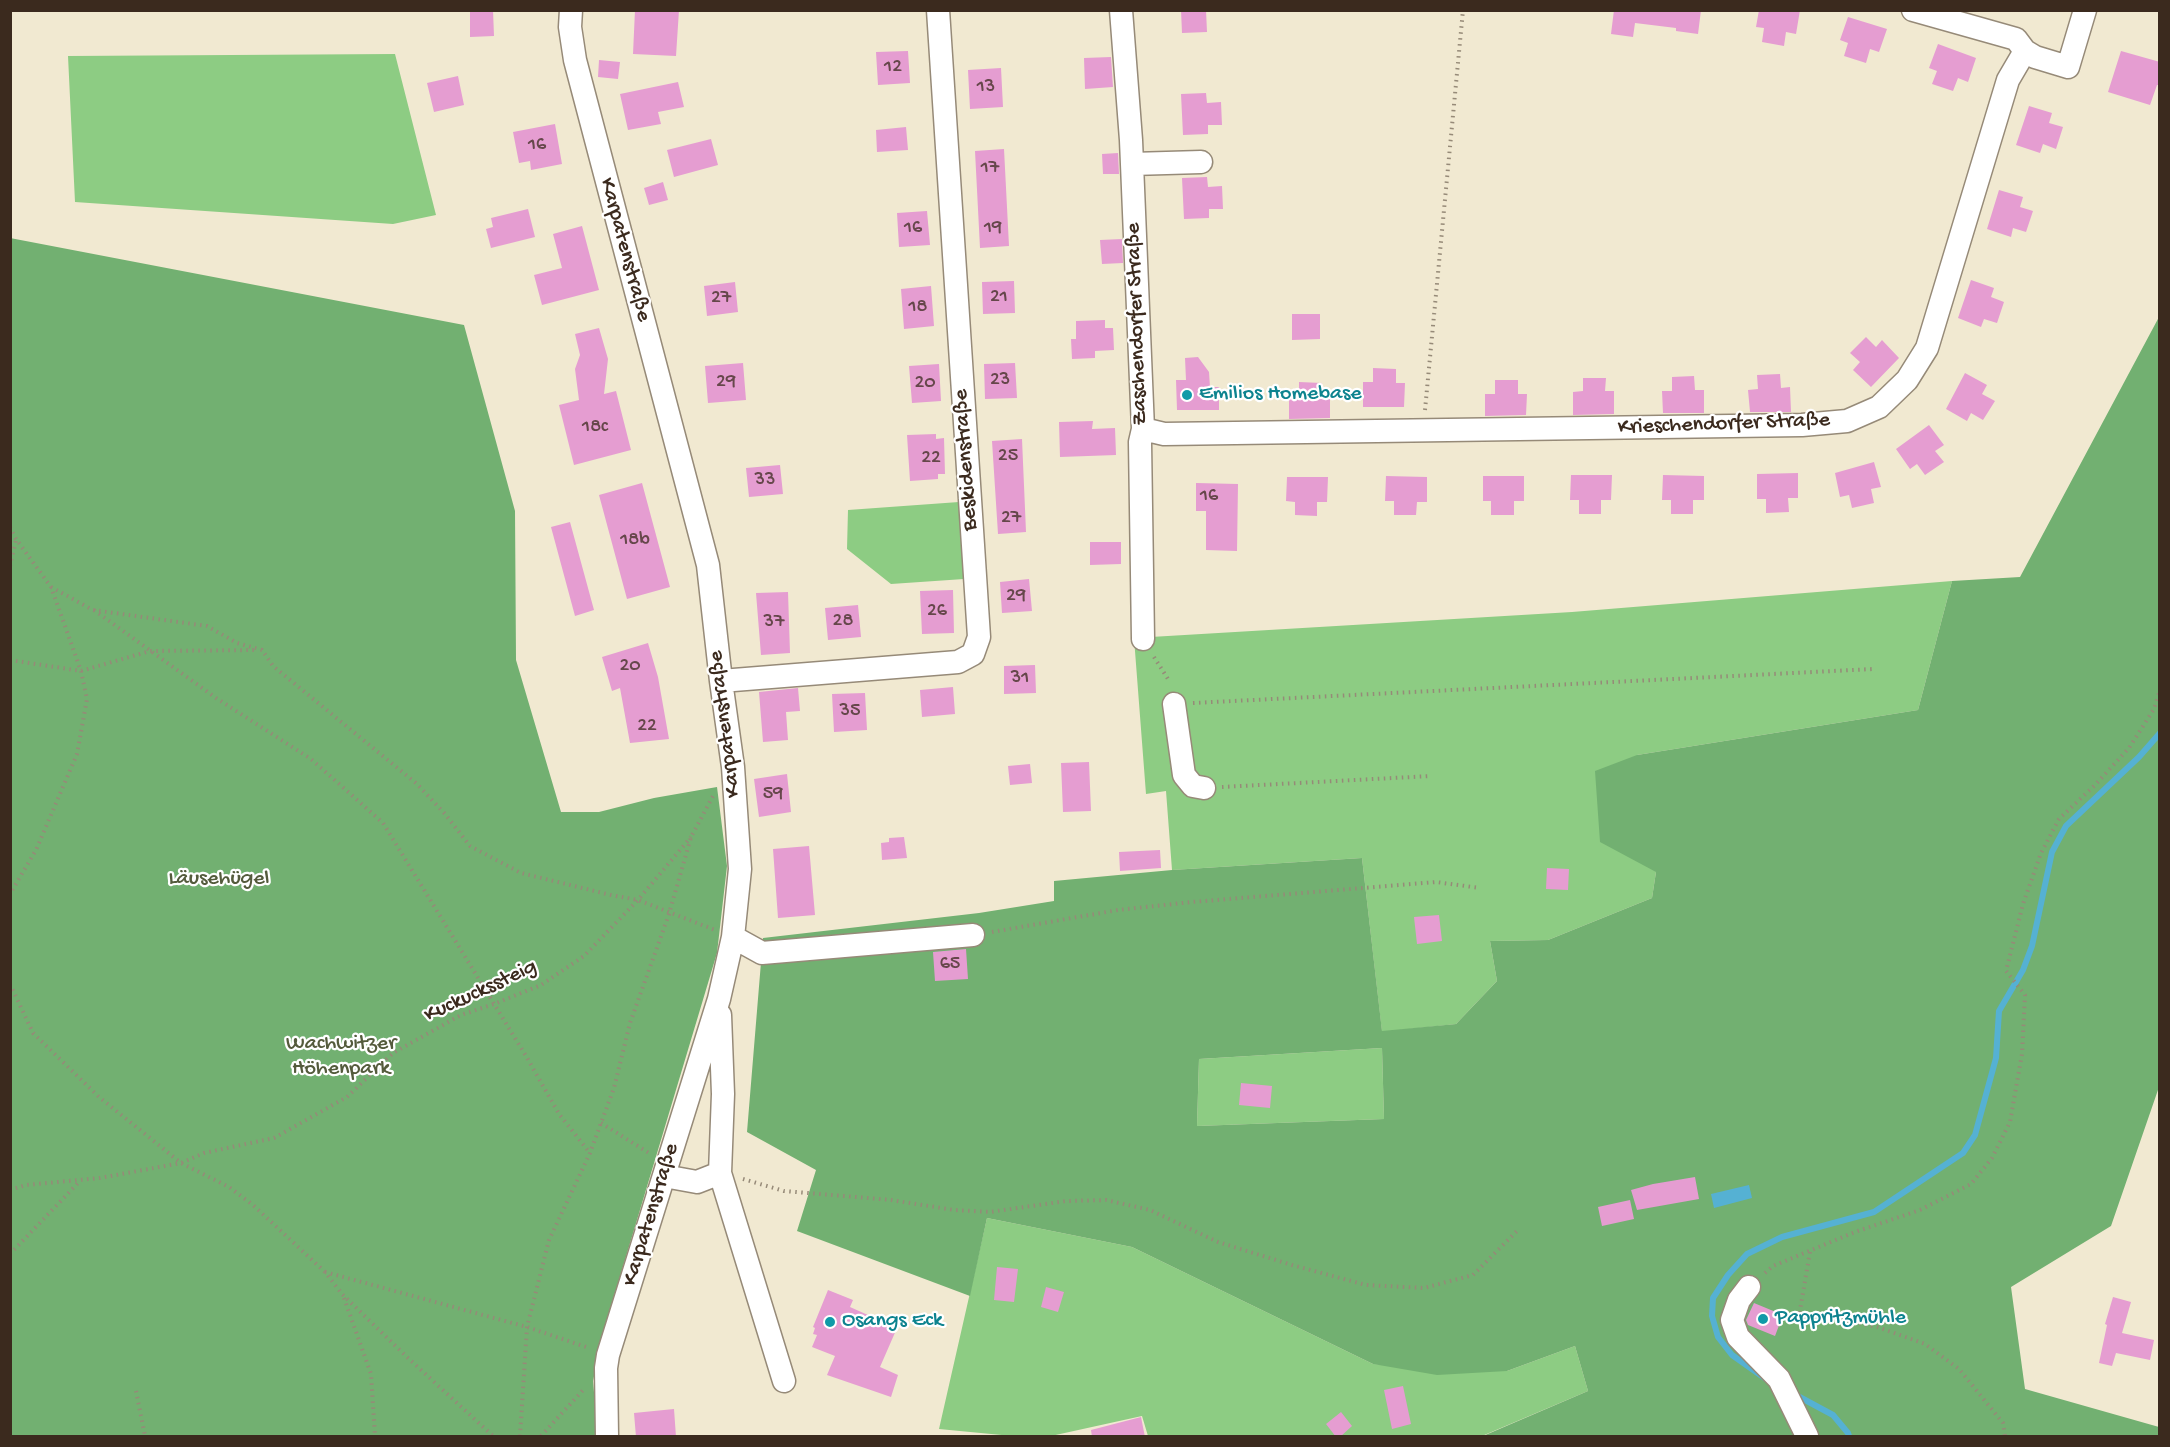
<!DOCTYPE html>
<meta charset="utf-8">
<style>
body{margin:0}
#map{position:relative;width:2170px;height:1447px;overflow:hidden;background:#f1e9d1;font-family:"Gochi Hand",sans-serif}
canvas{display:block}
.frame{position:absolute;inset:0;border:12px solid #3b2a1e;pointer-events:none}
</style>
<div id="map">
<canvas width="2170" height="1447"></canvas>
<div class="frame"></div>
</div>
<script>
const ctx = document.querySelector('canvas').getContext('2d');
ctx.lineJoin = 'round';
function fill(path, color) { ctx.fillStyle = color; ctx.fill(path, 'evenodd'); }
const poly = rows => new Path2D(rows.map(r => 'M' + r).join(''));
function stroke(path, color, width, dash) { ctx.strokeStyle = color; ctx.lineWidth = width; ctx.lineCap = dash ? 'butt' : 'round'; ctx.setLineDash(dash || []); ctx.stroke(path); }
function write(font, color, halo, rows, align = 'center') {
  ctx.font = font + ' "Gochi Hand",sans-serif'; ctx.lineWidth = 4.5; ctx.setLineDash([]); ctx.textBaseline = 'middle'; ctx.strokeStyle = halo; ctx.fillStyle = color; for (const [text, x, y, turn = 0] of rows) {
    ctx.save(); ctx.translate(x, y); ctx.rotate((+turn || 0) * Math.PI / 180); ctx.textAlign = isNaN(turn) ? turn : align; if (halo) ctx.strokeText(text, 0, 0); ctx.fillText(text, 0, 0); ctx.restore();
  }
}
fill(poly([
 [395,54,436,215,393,224,75,202,68,56],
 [959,502,964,579,891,584,847,549,848,510],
 [1952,581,1918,710,1637,755,1656,872,1652,898,1548,940,1490,941,1497,981,1456,1024,1382,1032,1362,858,1172,870,1166,791,1146,794,1134,638,1572,612],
 [1382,1048,1384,1119,1197,1126,1199,1059],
 [987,1218,1132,1247,1373,1364,1507,1371,1575,1346,1588,1391,1482,1436,1148,1436,1142,1416,1051,1436,1012,1436,939,1429]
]), '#8dcc83');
fill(poly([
 [10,238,464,325,515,511,516,660,561,812,599,812,654,798,717,787,727,866,717,953,604,1330,593,1381,598,1436,11,1436],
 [2159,317,2159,1087,2111,1226,2011,1287,2025,1389,2159,1427,2159,1436,1483,1436,1588,1391,1575,1346,1507,1371,1437,1375,1373,1364,1132,1247,987,1218,970,1296,797,1231,816,1170,747,1132,763,938,979,913,1054,901,1054,881,1172,870,1362,858,1382,1031,1456,1024,1497,981,1490,941,1548,940,1652,898,1656,872,1600,842,1595,771,1637,755,1918,710,1952,581,2020,577],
 [1382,1048,1384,1119,1197,1126,1199,1059]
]), '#72b071');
fill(poly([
 [1749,1185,1752,1198,1714,1208,1711,1194]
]), '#55b1d3');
stroke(poly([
 [1766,1379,1732,1355,1718,1337,1712,1316,1713,1298,1728,1275,1747,1254,1782,1237,1874,1212,1963,1153,1975,1135,1996,1058,1999,1011,2023,970,2032,946,2052,852,2066,826,2139,757,2160,733],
 [1794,1394,1833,1415,1848,1433,1849,1436]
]), '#55b1d3', 6);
fill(poly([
 [470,10,493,10,494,36,470,37],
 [635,10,679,10,676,56,633,54],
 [1181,10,1206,10,1207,32,1182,33],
 [1614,10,1701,10,1698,34,1676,31,1676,28,1635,23,1633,37,1611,34],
 [1759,10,1800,10,1796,34,1786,32,1784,46,1762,42,1764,28,1756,27],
 [1848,17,1887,29,1879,52,1870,49,1866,63,1844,56,1848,43,1840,40],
 [1938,44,1976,58,1968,82,1958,78,1953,91,1932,84,1937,71,1929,68],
 [908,51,910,83,878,85,876,52],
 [2121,51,2160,62,2160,85,2157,85,2150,105,2108,92],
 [1111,57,1113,87,1085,89,1084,58],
 [599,60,620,62,618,79,598,77],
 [1001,68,1003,107,970,109,968,70],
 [458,76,464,105,434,112,427,83],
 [678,82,684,107,658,112,661,124,628,130,620,94],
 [1206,93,1207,103,1221,102,1222,125,1208,125,1208,134,1183,135,1181,94],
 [2029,106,2052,113,2049,123,2063,127,2056,149,2043,144,2040,153,2016,145],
 [555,124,562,164,531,170,530,161,519,163,513,132],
 [906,127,908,150,877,152,876,130],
 [711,139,718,165,674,177,667,150],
 [1004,149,1009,246,980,248,975,151],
 [1118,153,1119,174,1103,174,1102,154],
 [1207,177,1208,187,1222,186,1223,209,1209,209,1209,218,1184,219,1182,178],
 [663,182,668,200,649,205,644,188],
 [1999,190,2023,197,2020,207,2033,211,2026,232,2013,228,2011,237,1987,229],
 [528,209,535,237,491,248,486,229,493,227,491,218],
 [927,211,930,245,899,247,897,213],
 [582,226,599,290,542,305,534,275,562,268,553,234],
 [1122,239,1123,263,1102,264,1100,240],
 [1971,280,1994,288,1991,297,2004,302,1997,323,1984,319,1981,327,1958,318],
 [1014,281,1015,313,983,314,982,282],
 [735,282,738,312,707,316,704,286],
 [931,286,934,326,904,329,901,289],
 [1292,314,1320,314,1320,339,1292,340],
 [1105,320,1105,328,1113,328,1114,350,1095,351,1095,358,1072,359,1071,339,1076,339,1076,321],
 [599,328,608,359,604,394,616,391,631,450,574,465,559,405,579,400,575,369,580,355,575,334],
 [1866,337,1876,347,1882,340,1899,358,1871,387,1853,370,1860,362,1850,353],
 [1198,357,1209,372,1210,387,1219,387,1219,410,1177,410,1176,380,1186,380,1185,358],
 [743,363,746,400,708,403,705,366],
 [1015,363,1017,398,985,399,984,364],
 [939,364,941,401,912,403,909,366],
 [1373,368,1396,369,1396,383,1405,383,1404,407,1363,407,1363,382,1373,382],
 [1965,373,1987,385,1982,394,1995,401,1983,420,1971,413,1967,421,1946,409],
 [1780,374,1781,388,1790,387,1791,412,1750,412,1748,390,1758,389,1757,375],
 [1694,376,1695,390,1704,390,1704,413,1663,413,1662,391,1672,391,1672,377],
 [1583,378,1606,378,1605,391,1614,391,1614,414,1573,415,1573,392,1583,391],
 [1495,380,1518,380,1518,394,1527,394,1526,415,1485,416,1485,394,1495,394],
 [1299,382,1322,383,1322,397,1330,397,1330,418,1289,419,1289,396,1299,396],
 [1093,421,1092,429,1115,428,1116,455,1060,457,1059,422],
 [1929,425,1944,445,1935,451,1944,462,1925,475,1917,464,1910,469,1896,449],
 [936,434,936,439,944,438,945,474,938,474,938,479,910,481,907,435],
 [1022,439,1026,532,998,534,992,441],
 [1874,462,1881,487,1871,489,1874,503,1852,508,1849,495,1840,497,1835,473],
 [780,465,783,494,749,497,746,468],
 [1798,473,1798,498,1788,498,1789,512,1766,513,1766,499,1757,499,1757,474],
 [1571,475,1612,475,1611,500,1601,500,1601,514,1579,514,1579,500,1570,500],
 [1663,475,1704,476,1704,500,1693,500,1693,514,1671,514,1671,500,1662,500],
 [1386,476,1427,477,1427,502,1417,502,1416,515,1394,515,1394,501,1385,501],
 [1483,476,1524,476,1524,501,1514,501,1514,515,1491,515,1491,501,1483,501],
 [1287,477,1328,477,1327,502,1317,502,1317,516,1295,515,1295,502,1286,501],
 [642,483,670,587,627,599,599,495],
 [1196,483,1238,484,1237,551,1206,550,1206,511,1196,511],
 [570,522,594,610,575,616,551,527],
 [1090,542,1121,542,1121,564,1090,565],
 [1029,579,1032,611,1002,613,1000,582],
 [953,590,954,633,922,634,920,591],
 [788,592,790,653,761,655,756,593],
 [858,605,861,637,828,640,825,608],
 [648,643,658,677,669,739,630,743,620,688,612,691,602,657],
 [1035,665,1036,693,1004,694,1004,666],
 [953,687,955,714,922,717,920,690],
 [798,688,800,711,786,712,788,740,763,742,759,692],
 [865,693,867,730,834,732,832,694],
 [1089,762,1091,811,1063,812,1061,763],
 [1030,764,1032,783,1010,785,1008,766],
 [787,774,791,812,759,817,754,779],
 [904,837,907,858,882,860,881,843,889,842,889,838],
 [809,846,815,915,778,918,773,849],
 [1160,850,1161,868,1120,871,1119,852],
 [1547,868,1569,869,1568,890,1546,889],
 [1439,915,1442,941,1417,944,1414,917],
 [966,949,968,979,935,981,933,952],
 [1241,1083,1272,1086,1270,1108,1239,1105],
 [1695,1177,1699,1199,1637,1210,1631,1190,1653,1184],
 [1630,1200,1634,1219,1602,1226,1598,1207],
 [997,1267,1018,1269,1014,1302,994,1300],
 [1046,1287,1064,1292,1058,1312,1041,1307],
 [828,1290,853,1300,850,1307,897,1328,880,1367,898,1375,891,1397,827,1375,835,1356,812,1347,817,1335,813,1334,815,1328,813,1327],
 [2113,1297,2131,1302,2122,1333,2154,1340,2150,1360,2116,1353,2112,1366,2099,1363,2107,1325,2105,1324],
 [1754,1303,1783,1315,1775,1336,1748,1325,1746,1320],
 [1403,1386,1411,1424,1392,1429,1384,1390],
 [674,1409,676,1437,636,1437,634,1413],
 [1341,1412,1352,1426,1340,1437,1336,1437,1326,1424],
 [1141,1417,1145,1437,1092,1437,1091,1430]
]), '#e59dd1');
const minor = poly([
 [571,10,570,27,575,60,708,565,721,681,733,767,740,869,733,937,719,999,608,1355,606,1368,607,1436],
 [1121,10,1131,140,1143,429,1140,442,1143,639],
 [1913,10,2016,39,2025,51,2035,57,2068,67,2085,10],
 [1132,164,1201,162],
 [1143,429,1164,434,1802,425,1847,421,1879,407,1907,380,1927,348,2008,80,2025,51],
 [721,681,958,662,973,654,979,637,938,10],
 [1174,704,1184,775,1193,786,1204,788],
 [733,937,762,953,973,935],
 [720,1173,784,1381],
 [664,1176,697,1182,720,1173,723,1094,720,1015],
 [1749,1287,1739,1300,1732,1320,1738,1337,1779,1379,1807,1436]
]);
stroke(minor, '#968a78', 25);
stroke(poly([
 [1425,410,1463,10],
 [10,527,16,539,51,587,81,671,87,699,77,754,36,850,10,894],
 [10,566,16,540],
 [51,587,93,610,207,626,237,643,262,650,273,666,417,784,445,814,470,846,521,873,611,895,638,900,715,930],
 [94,610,216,698,311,759,383,823,526,1056,559,1114,590,1153],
 [1154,657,1168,679],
 [10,660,81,671,150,651,258,650],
 [1193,703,1873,669],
 [1222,787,1431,776],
 [992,932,1118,910,1192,902,1436,882,1480,888],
 [10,984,33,1033,99,1097,181,1163,229,1187,253,1205,325,1272,342,1294,408,1358,493,1436],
 [601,1123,649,1153],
 [743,1179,784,1191,891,1200,954,1210,990,1212,1066,1201,1106,1200,1150,1210,1218,1242,1292,1265,1366,1285,1424,1288,1473,1275,1519,1229],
 [10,1190,26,1185,100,1178,181,1163,204,1153,274,1138,347,1097,393,1053,461,1015,494,1004,541,985,584,956,638,900,691,837],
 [1810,1252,1799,1316,1826,1316,1877,1327,1925,1344,1959,1369,2003,1423,2005,1436],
 [10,1254,80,1181],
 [325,1272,527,1327,589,1348],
 [1765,1273,1773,1266,1855,1232,1920,1210,1971,1184,1992,1158,2010,1122,2022,1054,2025,995,2006,971,2023,904,2041,853,2059,819,2095,785,2129,748,2154,709,2160,690],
 [344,1298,371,1374,375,1436],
 [136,1391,145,1436],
 [520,1436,527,1327,549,1240,590,1153,614,1088,630,1023,669,914,691,837,713,796],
 [541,1436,585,1388]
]), '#968a78', 4, [1.5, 4.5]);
stroke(minor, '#fff', 22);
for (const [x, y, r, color] of [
 [1187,395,6,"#0f9aa8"],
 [1763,1319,6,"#0f9aa8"],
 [830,1322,6,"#0f9aa8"]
]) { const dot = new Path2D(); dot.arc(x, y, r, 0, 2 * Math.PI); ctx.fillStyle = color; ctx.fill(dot); stroke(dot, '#fff', 2); }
write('20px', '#66474b', null, [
 ["12",893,68],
 ["13",986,88],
 ["16",537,146],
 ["17",990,169],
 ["16",913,229],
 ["19",993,229],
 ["21",999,298],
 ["27",721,299],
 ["18",918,308],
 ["23",1000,381],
 ["29",726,383],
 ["20",925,384],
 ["18c",595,428],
 ["25",1008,457],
 ["22",931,459],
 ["33",765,481],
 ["16",1209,497],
 ["27",1011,519],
 ["18b",635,541],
 ["29",1016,597],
 ["26",937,612],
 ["28",843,622],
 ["37",774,623],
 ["20",630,667],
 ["31",1020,679],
 ["35",850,712],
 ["22",647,727],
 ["59",773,795],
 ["65",950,965]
]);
write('22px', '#3b2a1e', '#fff', [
 ["Karpatenstraße",624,250,75],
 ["Zaschendorfer Straße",1138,324,-92],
 ["Krieschendorfer Straße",1724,425,-2],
 ["Beskidenstraße",967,460,-94],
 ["Karpatenstraße",726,724,-97],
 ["Kuckuckssteig",481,992,-25],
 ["Karpatenstraße",652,1215,-73]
]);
write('22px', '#0d838f', '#fff', [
 ["Emilios Homebase",1199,395],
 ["Pappritzmühle",1775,1319],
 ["Osangs Eck",842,1322]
], 'left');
write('22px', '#545b3c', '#fff', [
 ["Läusehügel",219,880],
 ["Wachwitzer",341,1045],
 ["Höhenpark",341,1070]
]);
</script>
